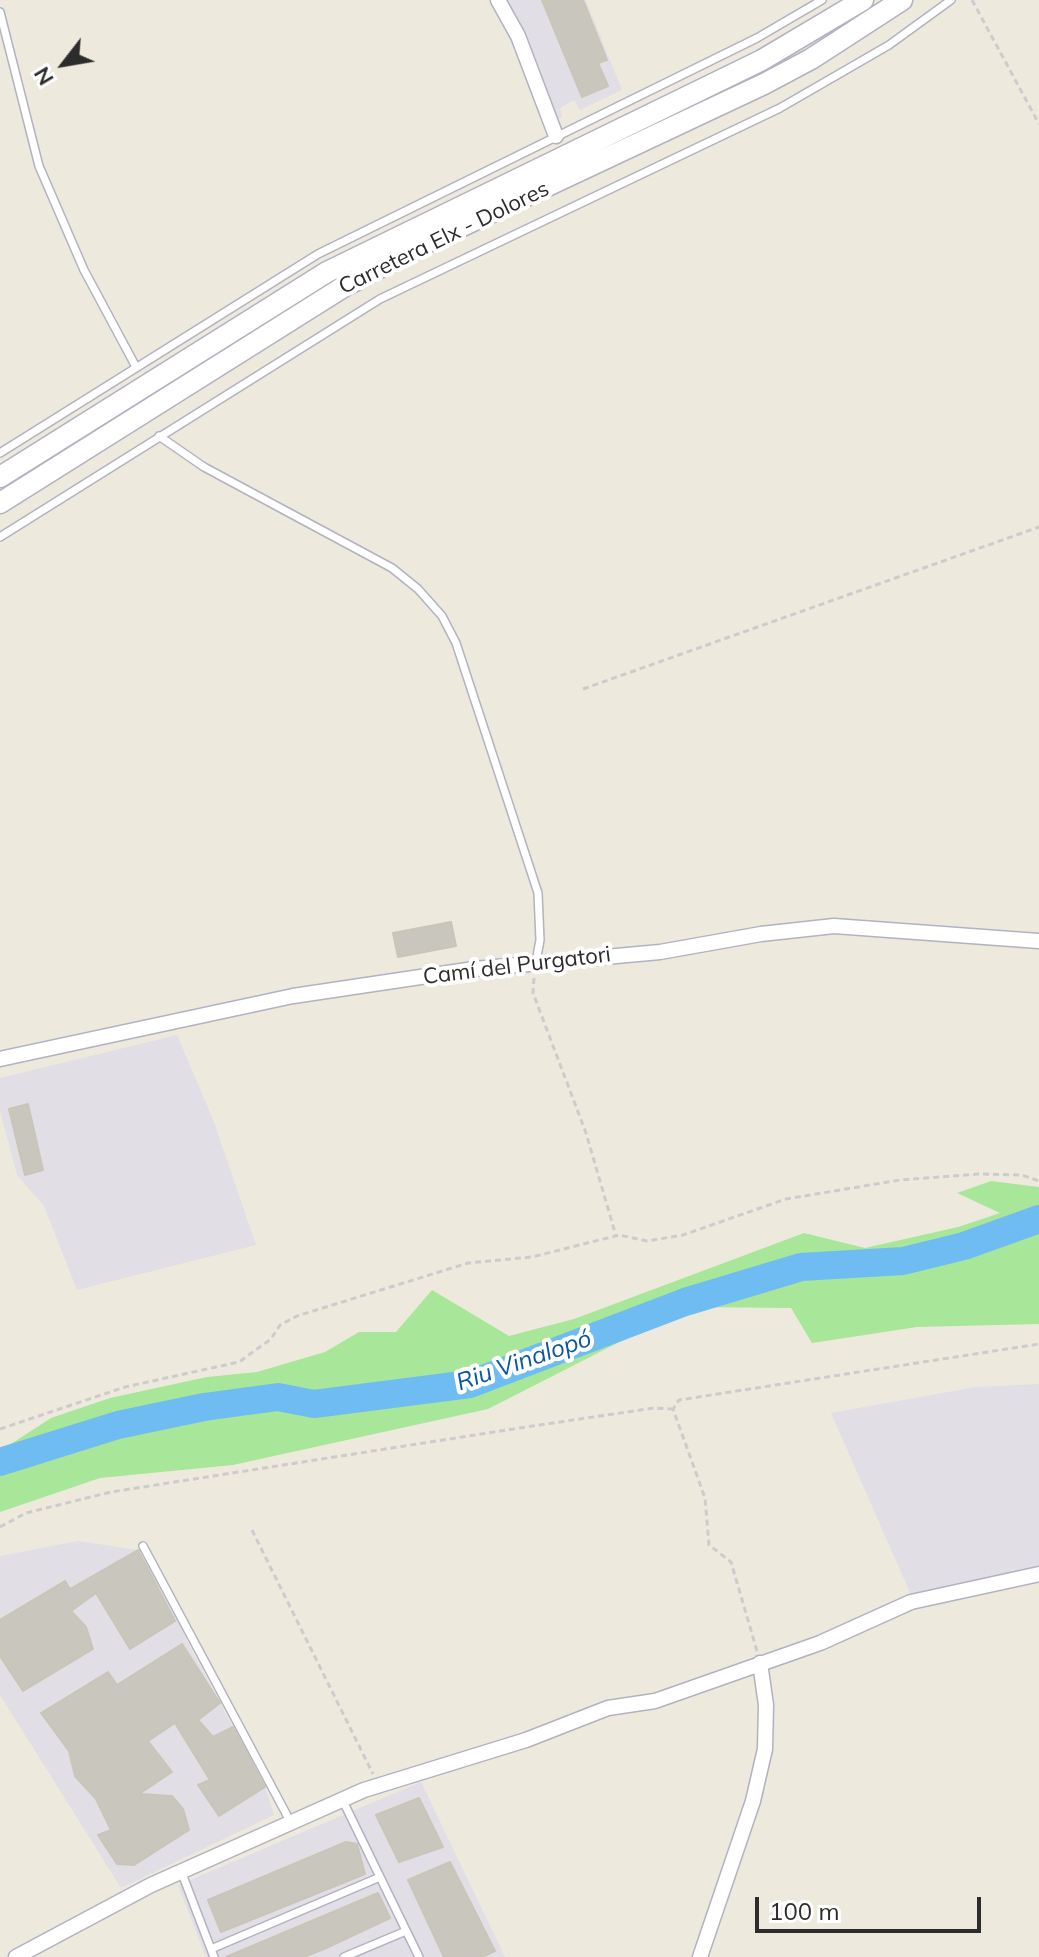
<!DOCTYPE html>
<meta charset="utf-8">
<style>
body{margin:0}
#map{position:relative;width:1039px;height:1957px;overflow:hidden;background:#eee9dd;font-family:Mulish,sans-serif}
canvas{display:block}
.north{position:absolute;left:24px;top:24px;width:80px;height:80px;-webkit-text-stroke:6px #fff;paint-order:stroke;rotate:239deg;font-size:22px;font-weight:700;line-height:32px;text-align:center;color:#2c2c2c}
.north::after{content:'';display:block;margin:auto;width:28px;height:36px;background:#2c2c2c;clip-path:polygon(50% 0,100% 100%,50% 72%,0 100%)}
.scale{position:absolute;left:755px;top:1897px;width:226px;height:36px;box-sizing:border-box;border:4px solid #2c2c2c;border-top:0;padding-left:10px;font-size:24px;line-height:28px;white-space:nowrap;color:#2c2c2c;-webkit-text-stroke:6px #fff;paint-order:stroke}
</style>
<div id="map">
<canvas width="1039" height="1957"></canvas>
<div class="north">N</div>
<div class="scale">100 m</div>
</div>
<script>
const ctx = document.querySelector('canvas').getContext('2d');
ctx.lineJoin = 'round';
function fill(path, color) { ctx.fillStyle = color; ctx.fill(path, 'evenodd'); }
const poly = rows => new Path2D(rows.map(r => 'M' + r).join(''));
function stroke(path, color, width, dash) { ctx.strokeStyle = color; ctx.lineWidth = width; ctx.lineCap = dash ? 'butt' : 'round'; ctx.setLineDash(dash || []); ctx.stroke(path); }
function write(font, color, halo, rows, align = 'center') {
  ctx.font = font + ' Mulish,sans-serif'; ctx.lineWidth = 8; ctx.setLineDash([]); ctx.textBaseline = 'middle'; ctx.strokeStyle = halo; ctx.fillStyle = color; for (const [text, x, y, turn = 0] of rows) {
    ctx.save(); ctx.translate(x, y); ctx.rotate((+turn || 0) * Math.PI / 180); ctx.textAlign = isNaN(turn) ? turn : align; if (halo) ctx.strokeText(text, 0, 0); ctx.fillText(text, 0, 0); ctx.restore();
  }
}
fill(poly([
 [504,0,586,0,622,90,580,110,574,100,560,108,562,117,554,121],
 [177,1035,214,1122,256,1245,77,1290,44,1206,17,1175,0,1111,0,1078],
 [1039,1384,1039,1566,911,1595,831,1413,976,1387],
 [78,1541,139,1550,179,1618,188,1643,265,1787,274,1815,121,1888,0,1695,0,1556],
 [421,1782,505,1957,206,1957,178,1885]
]), '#e1dee6');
fill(poly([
 [991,1181,1039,1187,1039,1324,917,1327,812,1343,791,1308,688,1307,488,1409,233,1465,100,1478,0,1512,0,1451,51,1418,110,1398,207,1377,257,1372,325,1352,359,1332,396,1332,432,1290,509,1336,574,1319,804,1233,865,1248,958,1227,1000,1213,957,1193]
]), '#a8e699');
stroke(poly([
 [0,1462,118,1425,204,1407,278,1397,314,1404,470,1384,685,1302,801,1267,903,1261,964,1246,1039,1219]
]), '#6ebcf2', 28);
const building = poly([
 [542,0,583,0,607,60,598,63,608,86,582,97,542,0],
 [451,922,456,946,398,957,393,933,451,922],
 [28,1104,43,1170,25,1175,9,1109,28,1104],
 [138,1550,175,1621,130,1649,96,1593,71,1611,86,1627,93,1649,23,1691,0,1656,0,1620,65,1581,70,1589,138,1550],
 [182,1644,220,1703,198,1720,213,1737,233,1727,265,1787,219,1816,198,1785,210,1780,175,1723,148,1741,172,1772,139,1794,172,1796,183,1809,189,1830,134,1865,117,1864,98,1835,111,1830,96,1799,75,1776,69,1751,41,1713,108,1672,117,1685,182,1644],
 [419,1798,443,1847,399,1862,376,1815,419,1798],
 [346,1842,357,1844,365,1874,221,1932,208,1900,346,1842],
 [450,1862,495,1951,482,1957,444,1957,408,1880,450,1862],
 [378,1893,390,1918,324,1949,304,1957,226,1957,378,1893]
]);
fill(building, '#c9c6bd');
stroke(building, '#c9c5b7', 2);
const service = poly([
 [0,12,39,166,84,270,136,367],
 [159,436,204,467,392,568,418,589,442,616,456,643,538,893,540,940,536,962],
 [0,453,318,254,757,38,822,0],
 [0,537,380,299,780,108,889,45,951,0],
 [143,1546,290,1821],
 [343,1801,419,1957],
 [181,1871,214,1957],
 [211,1949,380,1877],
 [344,1957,406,1931]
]);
const minor = poly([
 [498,0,518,36,556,136],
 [0,1059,293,996,474,969,660,952,761,934,834,926,1039,941],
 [16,1957,151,1885,364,1790,526,1740,608,1708,655,1701,820,1643,911,1602,1039,1574],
 [700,1957,753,1801,765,1749,766,1705,760,1663]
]);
const secondary = poly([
 [0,477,327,272,762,60,863,0],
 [0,503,345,286,426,243,764,84,811,59,902,0]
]);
stroke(service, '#b2b2c0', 10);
stroke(minor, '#b2b2c0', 17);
stroke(secondary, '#b2b2c0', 23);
stroke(poly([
 [972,0,1039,124],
 [583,689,1039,527],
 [534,978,533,993,586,1133,616,1236],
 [0,1429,125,1387,239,1362,271,1339,280,1325,297,1316,468,1263,532,1257,619,1235,647,1241,683,1235,786,1199,900,1180,978,1174,1022,1175,1039,1181],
 [0,1527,26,1513,111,1492,526,1427,654,1408,673,1409],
 [252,1530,373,1774],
 [757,1651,731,1562,709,1545,705,1498,673,1409,679,1400,1039,1344]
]), '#ccc', 3, [6, 4]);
stroke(service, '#fff', 7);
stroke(minor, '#fff', 14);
stroke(secondary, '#fff', 20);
write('22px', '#2c2c2c', '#fff', [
 ["Carretera Elx - Dolores",444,238,-26],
 ["Camí del Purgatori",517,966,-7]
]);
write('italic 24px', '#0a57a2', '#fff', [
 ["Riu Vinalopó",524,1361,-19]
]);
</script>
